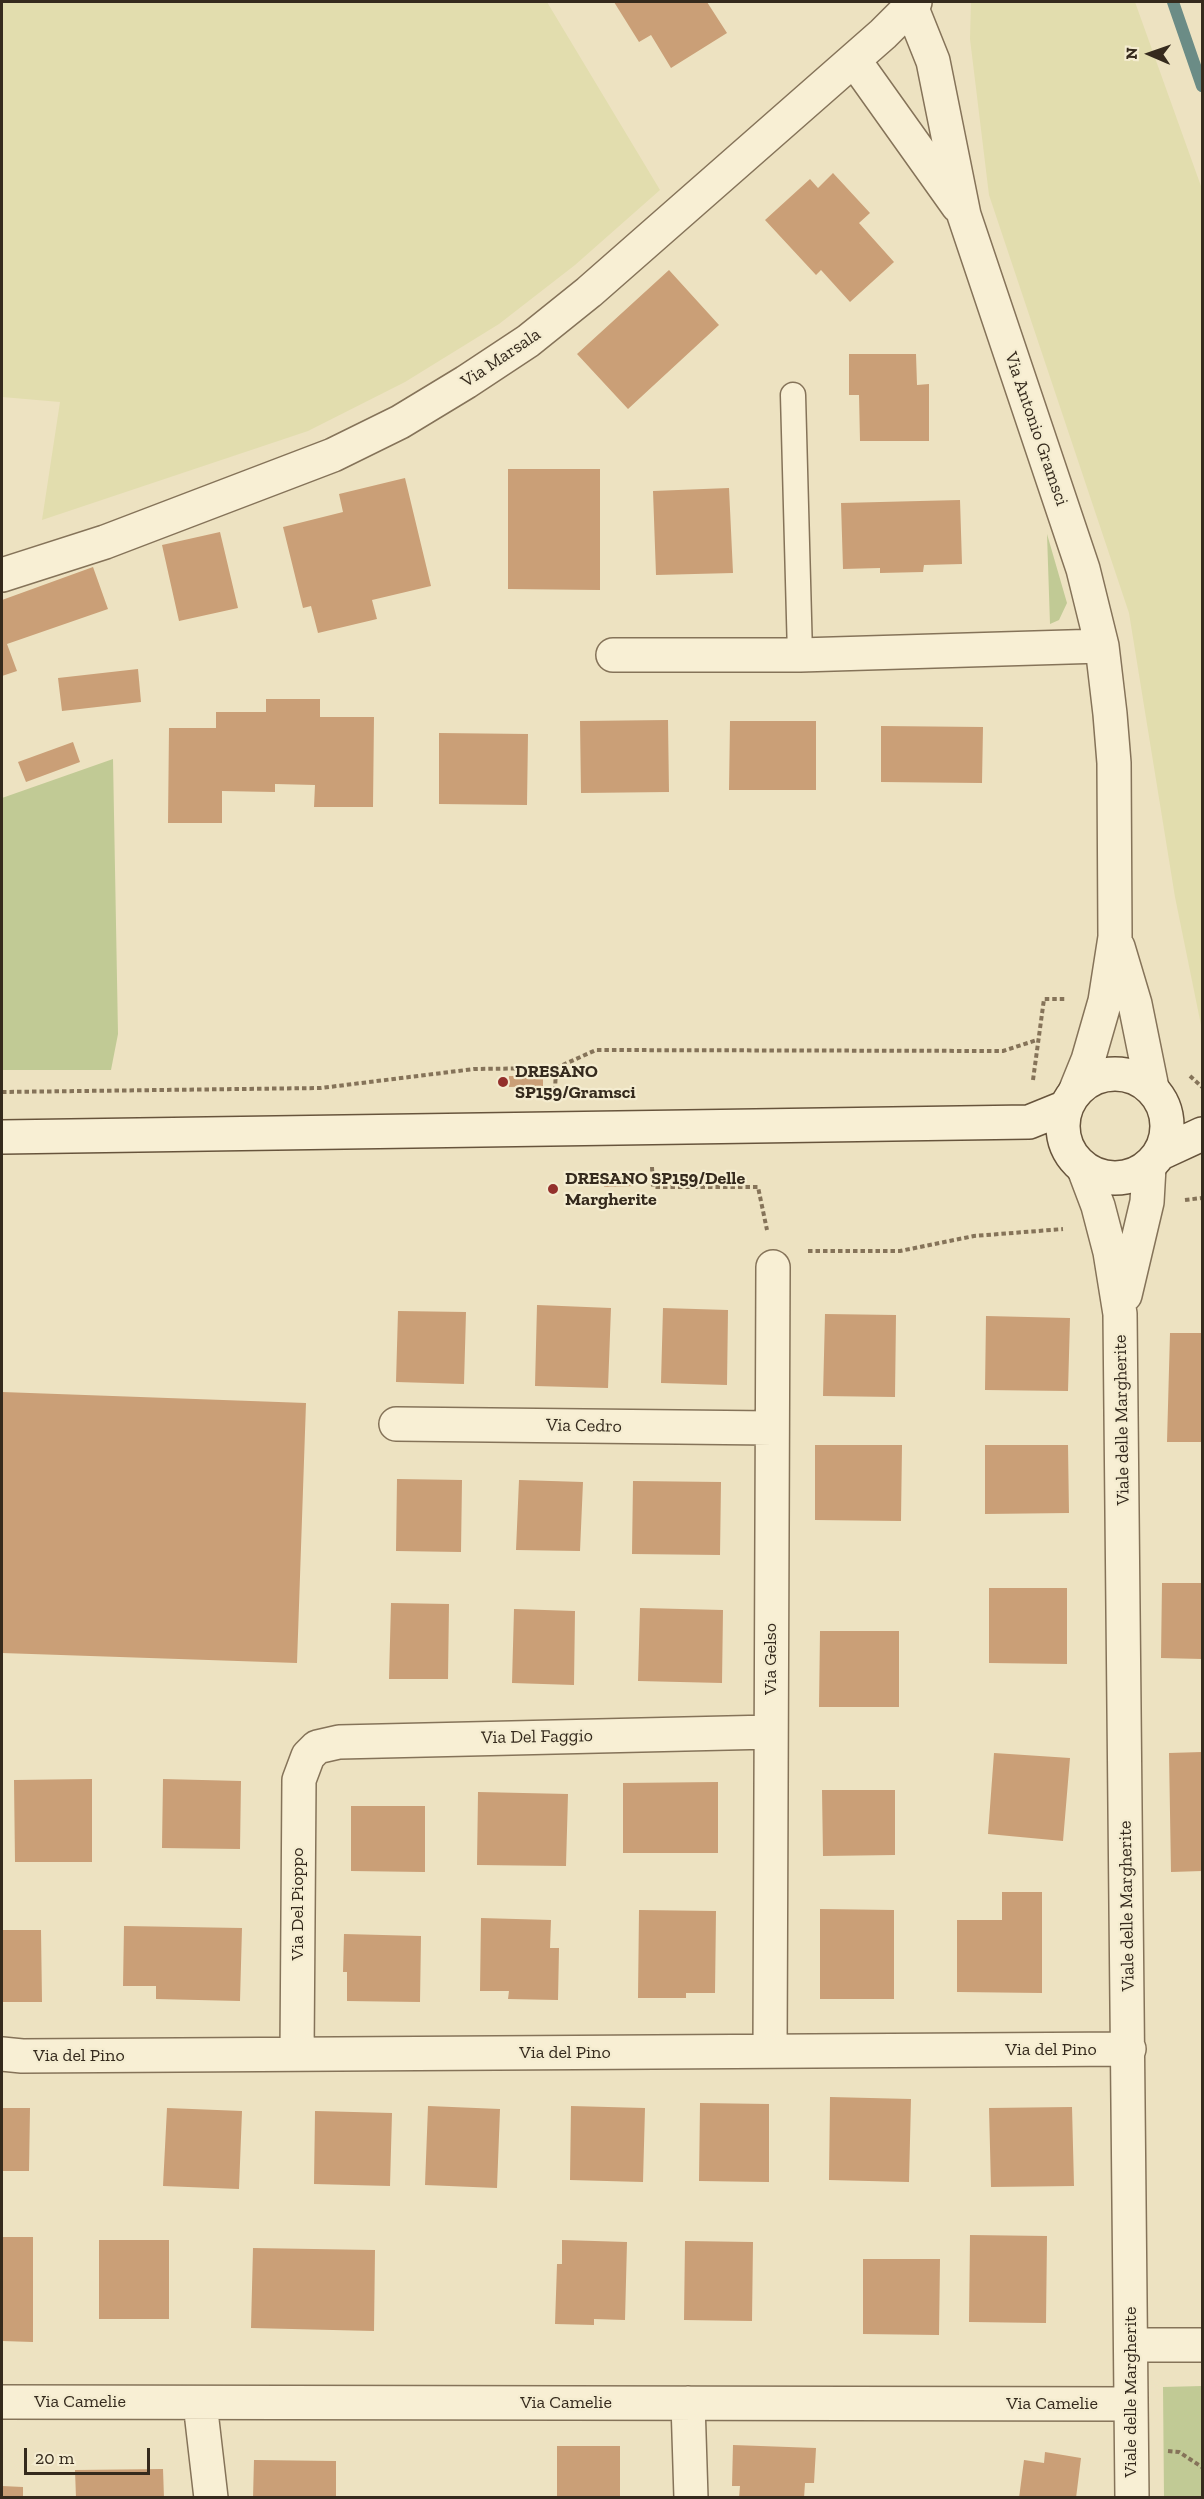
<!DOCTYPE html>
<style>
body{margin:0}
#map{position:relative;width:1204px;height:2499px;overflow:hidden;background:#ede2c1;font-family:"Zilla Slab",serif}
canvas{display:block}
.frame{position:absolute;inset:0;border:3px solid #352a1d;pointer-events:none}
.north{position:absolute;left:1120px;top:24px;width:60px;height:60px;-webkit-text-stroke:4px #f4ecd0;paint-order:stroke;rotate:272deg;font-size:16px;font-weight:700;line-height:24px;text-align:center;color:#352a1d}
.north::after{content:'';display:block;margin:auto;width:21px;height:27px;background:#352a1d;clip-path:polygon(50% 0,100% 100%,50% 72%,0 100%)}
.scale{position:absolute;left:24px;top:2448px;width:126px;height:27px;box-sizing:border-box;border:3px solid #352a1d;border-top:0;padding-left:8px;font-size:18px;line-height:21px;white-space:nowrap;color:#352a1d;-webkit-text-stroke:4px #f4ecd0;paint-order:stroke}
</style>
<div id="map">
<canvas width="1204" height="2499"></canvas>
<div class="frame"></div>
<div class="north">N</div>
<div class="scale">20 m</div>
</div>
<script>
const ctx = document.querySelector('canvas').getContext('2d');
ctx.lineJoin = 'round';
function fill(path, color) { ctx.fillStyle = color; ctx.fill(path, 'evenodd'); }
const poly = rows => new Path2D(rows.map(r => 'M' + r).join(''));
function stroke(path, color, width, dash) { ctx.strokeStyle = color; ctx.lineWidth = width; ctx.lineCap = dash ? 'butt' : 'round'; ctx.setLineDash(dash || []); ctx.stroke(path); }
function write(font, color, halo, rows, align = 'center') {
  ctx.font = font + ' "Zilla Slab",serif'; ctx.lineWidth = 4.5; ctx.setLineDash([]); ctx.textBaseline = 'middle'; ctx.strokeStyle = halo; ctx.fillStyle = color; for (const [text, x, y, turn = 0] of rows) {
    ctx.save(); ctx.translate(x, y); ctx.rotate((+turn || 0) * Math.PI / 180); ctx.textAlign = isNaN(turn) ? turn : align; if (halo) ctx.strokeText(text, 0, 0); ctx.fillText(text, 0, 0); ctx.restore();
  }
}
fill(poly([
 [4,2,547,2,660,190,575,265,499,324,405,382,308,431,42,520,60,402,2,397,2,4],
 [971,2,1135,2,1202,189,1202,1030,1175,897,1129,613,989,195,970,39]
]), '#e2ddae');
fill(poly([
 [1047,534,1067,603,1059,620,1050,624],
 [113,759,118,1034,111,1070,2,1070,2,798],
 [1202,2386,1202,2497,1164,2497,1163,2387]
]), '#c1ca95');
stroke(poly([
 [1173,2,1202,86]
]), '#6b8c86', 12);
fill(poly([
 [614,2,707,2,727,33,671,68,651,35,639,42],
 [833,173,870,213,859,223,894,262,850,302,821,270,816,275,765,220,810,179,818,188],
 [669,270,719,325,628,409,577,354],
 [849,354,916,354,917,385,929,384,929,441,860,441,859,395,849,395],
 [508,469,600,469,600,590,508,589],
 [405,478,431,586,372,600,377,619,318,633,311,606,303,608,283,527,343,512,339,494],
 [729,488,733,573,656,575,653,491],
 [960,500,962,564,924,565,923,572,880,573,880,568,843,569,841,503],
 [220,532,238,608,179,621,162,545],
 [93,567,108,609,7,644,17,671,2,676,2,600],
 [138,669,141,702,62,711,58,678],
 [266,699,320,699,320,717,374,717,373,807,314,807,315,785,275,784,275,792,222,791,222,823,168,823,169,728,216,728,216,712,266,712],
 [668,720,669,792,581,793,580,721],
 [730,721,816,721,816,790,729,790],
 [881,726,983,727,982,783,881,782],
 [439,733,528,734,527,805,439,804],
 [73,742,80,762,26,782,18,762],
 [509,1076,543,1076,543,1086,509,1087],
 [604,1177,635,1177,635,1186,604,1187],
 [537,1305,611,1308,608,1388,535,1386],
 [663,1308,728,1310,727,1385,661,1383],
 [398,1311,466,1312,464,1384,396,1382],
 [825,1314,896,1315,895,1397,823,1396],
 [986,1316,1070,1318,1068,1391,985,1390],
 [1170,1333,1202,1333,1202,1442,1167,1442],
 [2,1392,306,1403,297,1663,2,1653],
 [815,1445,902,1445,901,1521,815,1520],
 [985,1445,1068,1445,1069,1513,985,1514],
 [397,1479,462,1480,461,1552,396,1551],
 [519,1480,583,1482,580,1551,516,1550],
 [633,1481,721,1482,720,1555,632,1554],
 [1162,1583,1202,1583,1202,1659,1161,1658],
 [989,1588,1067,1588,1067,1664,989,1663],
 [391,1603,449,1604,448,1679,389,1679],
 [640,1608,723,1610,722,1683,638,1681],
 [514,1609,575,1611,574,1685,512,1683],
 [820,1631,899,1631,899,1707,819,1707],
 [1202,1752,1202,1871,1171,1872,1169,1753],
 [994,1753,1070,1758,1063,1841,988,1834],
 [92,1779,92,1862,15,1862,14,1780],
 [163,1779,241,1781,240,1849,162,1848],
 [718,1782,718,1853,623,1853,623,1783],
 [822,1790,895,1790,895,1855,823,1856],
 [478,1792,568,1794,566,1866,477,1865],
 [351,1806,425,1806,425,1872,351,1871],
 [1002,1892,1042,1892,1042,1993,957,1992,957,1920,1002,1920],
 [820,1909,894,1910,894,1999,820,1999],
 [639,1910,716,1911,715,1993,686,1993,686,1998,638,1998],
 [481,1918,551,1920,550,1948,559,1948,558,2000,508,1999,509,1991,480,1991],
 [124,1926,242,1928,240,2001,156,1999,156,1986,123,1986],
 [2,1930,41,1930,42,2002,2,2002],
 [344,1934,421,1936,420,2002,347,2001,347,1972,343,1972],
 [830,2097,911,2099,909,2182,829,2180],
 [700,2103,769,2104,769,2182,699,2181],
 [428,2106,500,2109,497,2188,425,2185],
 [571,2106,645,2108,643,2182,570,2180],
 [1072,2107,1074,2186,991,2187,989,2108],
 [2,2108,30,2108,29,2171,2,2171],
 [167,2108,242,2111,239,2189,163,2186],
 [315,2111,392,2113,390,2186,314,2184],
 [970,2235,1047,2236,1046,2323,969,2322],
 [2,2237,33,2237,33,2342,2,2341],
 [99,2240,169,2240,169,2319,99,2319],
 [562,2240,627,2242,625,2320,594,2319,594,2325,555,2324,557,2264,562,2264],
 [685,2241,753,2242,752,2321,684,2320],
 [253,2248,375,2250,374,2331,251,2328],
 [863,2259,940,2259,939,2335,863,2334],
 [733,2445,816,2448,814,2483,805,2483,804,2498,739,2498,740,2486,732,2486],
 [557,2446,620,2446,620,2498,557,2498],
 [1045,2452,1081,2458,1076,2498,1019,2498,1024,2460,1044,2463],
 [254,2460,336,2461,336,2498,253,2498],
 [163,2469,164,2498,76,2498,75,2470],
 [2,2486,23,2487,23,2498,2,2498]
]), '#ca9f77');
const lane = poly([
 [793,395,800,655]
]);
const street = poly([
 [911,6,933,61,964,215,1083,569,1102,646,1110,714,1114,763,1115,937,1105,1001,1088,1060,1075,1092],
 [854,60,958,206],
 [2,575,105,542,333,455,400,422,466,382,528,341,589,292,883,34,915,2],
 [613,655,800,655,1102,646],
 [1118,947,1135,1004,1152,1088],
 [1084,1169,1098,1206,1110,1252,1120,1314,1132,2498],
 [1125,1295,1147,1202,1149,1167],
 [396,1424,772,1428],
 [770,2051,773,1267],
 [2,2054,22,2056,1129,2049],
 [297,2054,299,1780,308,1756,317,1747,339,1742,771,1732],
 [1131,2345,1202,2345],
 [2,2402,1131,2404],
 [200,2403,211,2498],
 [688,2403,691,2498]
]);
const secondary = poly([
 '1063 1126a52 52 0 1 1 104 0a52 52 0 1 1-104 0Z',
 [2,1137,1029,1122,1066,1107],
 [1161,1153,1202,1134]
]);
stroke(lane, '#857359', 27);
stroke(street, '#857359', 36);
stroke(secondary, '#67543c', 36);
stroke(poly([
 [1190,1076,1202,1087],
 [1033,1080,1044,999,1065,999],
 [555,1091,556,1068],
 [2,1092,321,1088,474,1069,556,1068,596,1050,1003,1051,1037,1040],
 [652,1167,653,1187,758,1187,767,1230],
 [1185,1200,1202,1198],
 [808,1251,900,1251,974,1236,1063,1229],
 [1168,2451,1179,2452,1202,2467]
]), '#857359', 4, [4.5, 3]);
stroke(lane, '#f8efd4', 24);
stroke(street, '#f8efd4', 33);
stroke(secondary, '#f8efd4', 33);
for (const [x, y, r, color] of [
 [503,1082,6,"#93302b"],
 [553,1189,6,"#93302b"]
]) { const dot = new Path2D(); dot.arc(x, y, r, 0, 2 * Math.PI); ctx.fillStyle = color; ctx.fill(dot); stroke(dot, '#f4ecd0', 2); }
write('18px', '#352a1d', '#f4ecd0', [
 ["Via Marsala",501,358,-34],
 ["Via Antonio Gramsci",1036,429,71],
 ["Viale delle Margherite",1122,1420,-91],
 ["Via Cedro",584,1426,1],
 ["Via Gelso",771,1659,-90],
 ["Via Del Faggio",537,1737,-1],
 ["Via Del Pioppo",298,1904,-90],
 ["Viale delle Margherite",1127,1906,-91],
 ["Via del Pino",1051,2050],
 ["Via del Pino",565,2053],
 ["Via del Pino",79,2056],
 ["Viale delle Margherite",1131,2392,-90],
 ["Via Camelie",80,2402],
 ["Via Camelie",566,2403],
 ["Via Camelie",1052,2404]
]);
write('bold 18px', '#352a1d', '#f4ecd0', [
 ["DRESANO",515,1072],
 ["SP159/Gramsci",515,1093],
 ["DRESANO SP159/Delle",565,1179],
 ["Margherite",565,1200]
], 'left');
</script>
